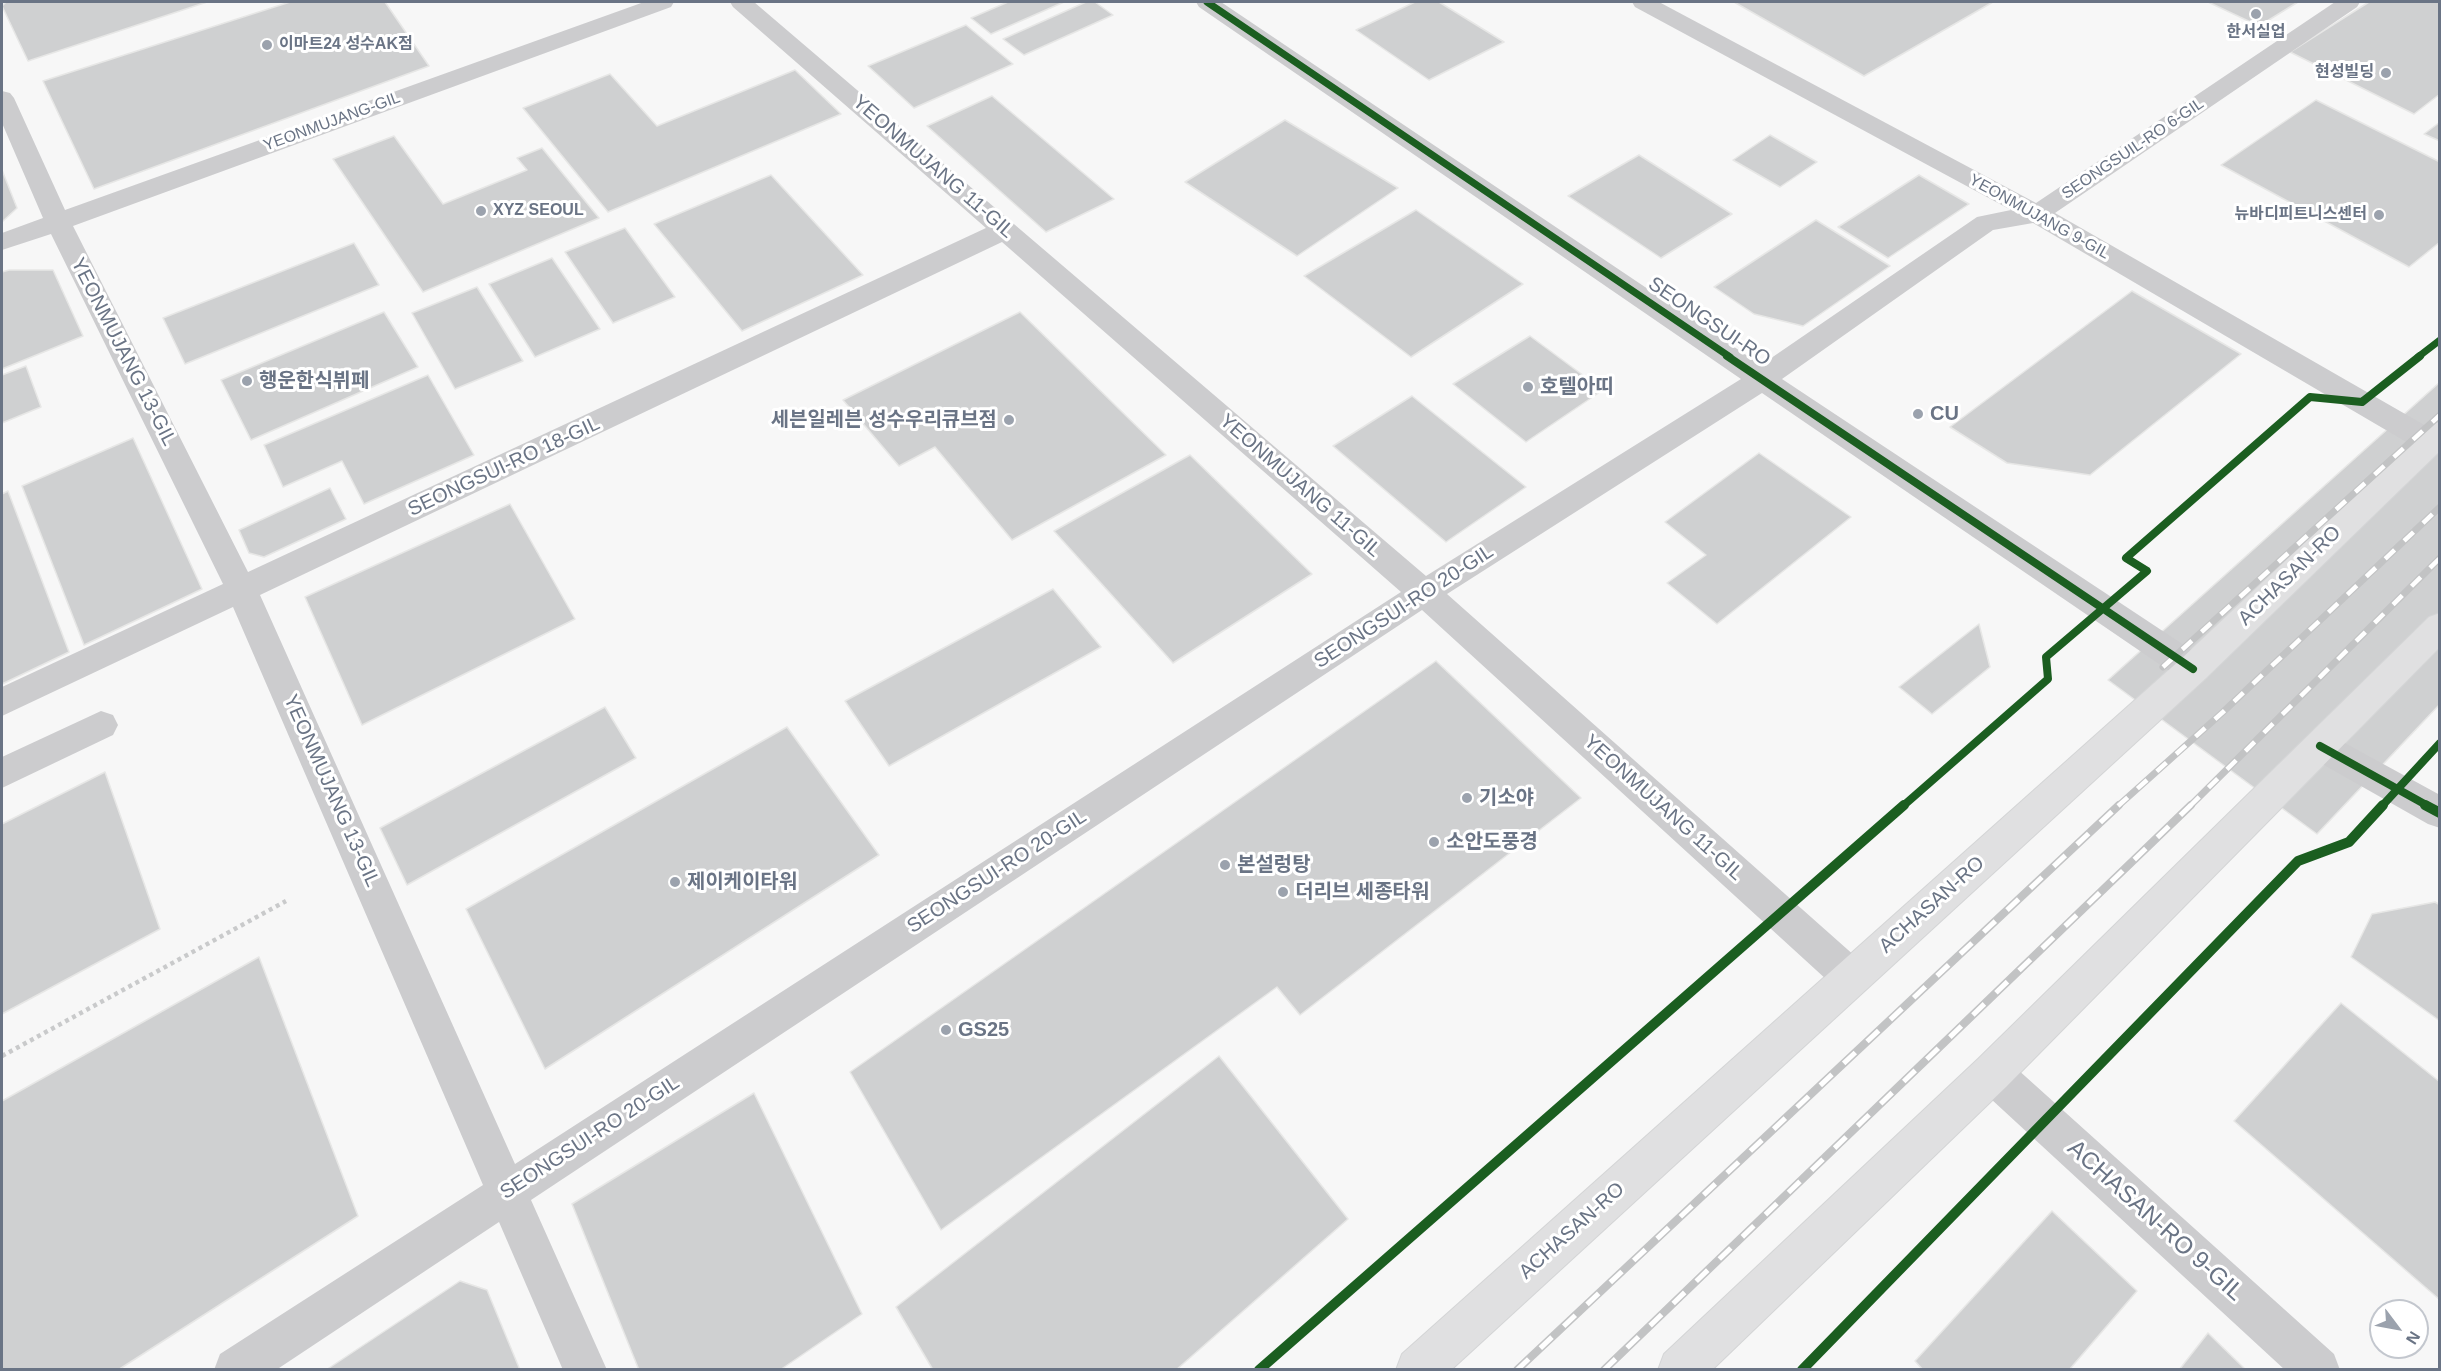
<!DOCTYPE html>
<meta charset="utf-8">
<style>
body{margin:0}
#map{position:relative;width:2441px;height:1371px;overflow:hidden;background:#f7f7f7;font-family:Arial,sans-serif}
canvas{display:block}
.frame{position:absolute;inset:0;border:3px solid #6a7485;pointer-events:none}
.north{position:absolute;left:2369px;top:1299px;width:60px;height:60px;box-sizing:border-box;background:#fff;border:2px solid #c3c7ce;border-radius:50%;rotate:122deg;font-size:16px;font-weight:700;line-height:24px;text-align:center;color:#6a7485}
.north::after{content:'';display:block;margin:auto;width:21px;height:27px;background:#9ba2ad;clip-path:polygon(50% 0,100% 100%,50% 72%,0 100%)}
</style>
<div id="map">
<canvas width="2441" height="1371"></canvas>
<div class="frame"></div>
<div class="north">N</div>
</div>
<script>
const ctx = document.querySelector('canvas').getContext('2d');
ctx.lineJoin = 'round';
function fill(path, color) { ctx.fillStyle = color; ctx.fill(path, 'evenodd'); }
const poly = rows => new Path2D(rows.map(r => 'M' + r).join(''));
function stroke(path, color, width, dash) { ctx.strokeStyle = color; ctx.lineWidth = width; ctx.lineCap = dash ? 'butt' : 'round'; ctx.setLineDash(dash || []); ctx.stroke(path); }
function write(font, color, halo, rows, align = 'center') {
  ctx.font = font + ' Arial,"Noto Sans KR",sans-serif'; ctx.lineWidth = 6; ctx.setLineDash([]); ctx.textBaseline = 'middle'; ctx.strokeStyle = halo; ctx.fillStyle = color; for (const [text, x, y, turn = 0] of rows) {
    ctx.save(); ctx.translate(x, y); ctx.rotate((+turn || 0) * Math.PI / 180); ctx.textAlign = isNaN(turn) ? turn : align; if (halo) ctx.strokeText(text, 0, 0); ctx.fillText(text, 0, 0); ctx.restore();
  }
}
const building = poly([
 [6,2,207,2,28,61,2,6,6,2],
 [290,2,385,2,429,66,94,189,43,81,290,2],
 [1008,2,1064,2,991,34,971,18,1008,2],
 [1086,2,1095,2,1113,15,1024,55,1003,39,1086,2],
 [1415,2,1439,2,1504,42,1429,80,1356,30,1415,2],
 [1734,2,1993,2,1864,76,1734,2],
 [2208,2,2298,2,2259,26,2208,2],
 [2369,2,2440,2,2440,94,2414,114,2290,52,2369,2],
 [966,25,1013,64,914,108,868,66,966,25],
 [795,70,841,114,608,212,523,108,610,74,657,126,795,70],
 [992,96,1114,199,1046,232,927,126,992,96],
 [2316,100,2440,162,2440,242,2409,267,2221,165,2316,100],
 [1285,120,1398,188,1297,256,1185,182,1285,120],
 [2440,122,2440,141,2424,134,2440,122],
 [1770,135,1817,162,1780,187,1733,160,1770,135],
 [394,136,443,204,527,170,517,158,542,148,599,218,423,292,333,159,394,136],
 [1639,155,1732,214,1661,258,1568,196,1639,155],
 [2,170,17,208,2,222,2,170],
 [771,175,863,275,742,331,654,224,771,175],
 [1919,175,1969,204,1888,258,1838,227,1919,175],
 [1416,210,1523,284,1411,357,1304,276,1416,210],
 [1816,220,1890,266,1803,326,1754,314,1714,287,1816,220],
 [625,228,675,297,613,323,565,252,625,228],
 [354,243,379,285,185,364,163,318,354,243],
 [552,258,600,329,535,357,489,284,552,258],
 [9,270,53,270,83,336,2,369,2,272,9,270],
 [477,287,523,361,455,389,412,313,477,287],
 [2132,291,2241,354,2090,475,2007,463,1950,427,2132,291],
 [384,312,418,367,251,440,221,380,384,312],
 [1020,312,1166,455,1012,540,935,447,899,466,843,400,1020,312],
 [1530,336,1603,390,1526,442,1453,384,1530,336],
 [26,366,41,407,2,423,2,375,26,366],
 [428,375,474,455,364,504,342,461,283,487,264,445,428,375],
 [2440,382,2440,704,2317,834,2108,680,2440,382],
 [1412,396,1526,487,1446,542,1333,446,1412,396],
 [133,438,202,589,84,645,22,486,133,438],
 [1759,453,1851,517,1717,624,1667,583,1706,555,1665,522,1759,453],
 [1190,455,1312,574,1173,663,1054,531,1190,455],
 [330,488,346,519,264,557,249,553,239,530,330,488],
 [8,491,69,652,2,684,2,494,8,491],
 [510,504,575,619,362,725,305,597,510,504],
 [1053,589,1101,647,889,766,845,701,1053,589],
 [1979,624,1990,667,1932,714,1899,687,1979,624],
 [1436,661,1581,798,1300,1015,1277,987,941,1230,850,1072,1436,661],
 [605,707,636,758,407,885,380,828,605,707],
 [787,727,879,855,545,1069,466,909,787,727],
 [105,772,160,929,2,1014,2,824,105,772],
 [2435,902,2440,905,2440,1021,2351,957,2372,914,2435,902],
 [259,957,358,1216,118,1370,2,1370,2,1101,259,957],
 [2341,1003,2440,1082,2440,1300,2234,1121,2341,1003],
 [1219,1056,1348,1219,1176,1370,933,1370,896,1307,1219,1056],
 [754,1093,862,1314,780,1370,639,1370,572,1204,754,1093],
 [2052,1211,2137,1291,2069,1370,1923,1370,1915,1361,2052,1211],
 [460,1281,487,1290,520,1370,326,1370,460,1281],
 [2208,1333,2246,1370,2179,1370,2208,1333]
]);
fill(building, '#cfd0d1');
stroke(building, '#e7e7e6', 1.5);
const major = poly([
 [2440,422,2440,451,2205,679,1451,1370,1396,1370,1402,1354,2181,659,2430,425,2440,422],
 [2440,613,2440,647,2006,1087,1712,1370,1658,1370,1664,1354,1978,1059,2429,617,2440,613]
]);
stroke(major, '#d4d5d6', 2);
stroke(poly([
 [2,1056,286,901]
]), '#c9cacb', 4.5, [4, 4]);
fill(poly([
 [644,2,674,2,671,7,73,226,248,572,986,228,733,7,730,2,754,2,1426,576,1741,379,1199,7,1196,2,1221,2,1761,365,1977,217,2011,210,1635,7,1632,2,1659,2,2036,203,2335,2,2360,2,2357,7,2055,213,2440,434,2440,450,2430,453,2420,450,2033,223,1993,230,1782,379,2205,659,2209,669,2205,679,2193,683,2181,679,1762,393,1447,594,1865,965,1871,978,1865,991,1852,996,1839,991,1422,610,531,1200,607,1370,563,1370,499,1222,276,1370,214,1370,220,1354,483,1185,233,607,2,716,2,687,223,584,51,234,2,250,2,233,43,218,2,123,2,91,10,93,14,98,65,210,644,2],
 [1002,242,1401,592,515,1164,260,595,1002,242],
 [101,711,113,715,118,725,113,735,2,788,2,757,101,711],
 [2320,731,2332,736,2440,795,2440,828,2428,824,2308,756,2303,746,2308,736,2320,731],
 [1992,1053,2006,1059,2334,1354,2340,1370,2285,1370,1978,1087,1972,1073,1978,1059,1992,1053]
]), '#ccccce');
fill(major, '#e0e0e1');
const railFar1 = poly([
 [2163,667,2440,415],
 [2118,806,2223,712,2440,507],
 [2190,806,2440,558]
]);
const rail = poly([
 [1517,1370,2119,805],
 [1604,1370,2191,805]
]);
stroke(railFar1, '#c2c3c4', 7);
stroke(rail, '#c2c3c4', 8);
stroke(railFar1, '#fff', 4.5, [13]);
stroke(rail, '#fff', 5, [16]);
stroke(poly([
 [1207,2,1730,357],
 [2418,357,2440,340]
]), '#1b5e20', 7);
stroke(poly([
 [1727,356,2193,669],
 [2320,746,2428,806],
 [1903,806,2048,679,2046,657,2147,571,2126,558,2310,397,2362,402,2420,356],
 [2382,806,2440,743]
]), '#1b5e20', 8);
stroke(poly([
 [2425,805,2440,813],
 [1259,1370,1904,805],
 [1802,1370,2298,861,2349,842,2383,805]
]), '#1b5e20', 10);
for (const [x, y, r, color] of [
 [2256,14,6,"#9ba2ad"],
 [267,45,6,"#9ba2ad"],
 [2386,73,6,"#9ba2ad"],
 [481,211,6,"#9ba2ad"],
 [2379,215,6,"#9ba2ad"],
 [247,381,6,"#9ba2ad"],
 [1528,387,6,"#9ba2ad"],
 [1918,414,6,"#9ba2ad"],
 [1009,420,6,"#9ba2ad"],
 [1467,798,6,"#9ba2ad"],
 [1434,842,6,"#9ba2ad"],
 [1225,865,6,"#9ba2ad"],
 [675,882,6,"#9ba2ad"],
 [1283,892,6,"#9ba2ad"],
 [946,1030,6,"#9ba2ad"]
]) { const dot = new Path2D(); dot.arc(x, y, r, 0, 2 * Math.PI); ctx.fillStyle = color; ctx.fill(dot); stroke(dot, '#fff', 2); }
write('bold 16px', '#6a7485', '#fff', [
 ["한서실업",2256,33,"center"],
 ["이마트24 성수AK점",279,45],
 ["현성빌딩",2374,73,"right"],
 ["XYZ SEOUL",493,211],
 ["뉴바디피트니스센터",2367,215,"right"]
], 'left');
write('16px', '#6a7485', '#fff', [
 ["YEONMUJANG-GIL",332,122,-20],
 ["SEONGSUIL-RO 6-GIL",2133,149,-34],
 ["YEONMUJANG 9-GIL",2039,217,29]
]);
write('20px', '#6a7485', '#fff', [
 ["YEONMUJANG 11-GIL",933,167,41],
 ["SEONGSUI-RO",1709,322,34],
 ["YEONMUJANG 13-GIL",123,352,63],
 ["SEONGSUI-RO 18-GIL",504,467,-25],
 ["YEONMUJANG 11-GIL",1300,486,41],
 ["ACHASAN-RO",2290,576,-44],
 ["SEONGSUI-RO 20-GIL",1404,607,-33],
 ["YEONMUJANG 13-GIL",331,791,66],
 ["YEONMUJANG 11-GIL",1663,808,42],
 ["SEONGSUI-RO 20-GIL",997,872,-33],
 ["ACHASAN-RO",1932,905,-42],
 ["SEONGSUI-RO 20-GIL",590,1138,-33],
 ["ACHASAN-RO",1572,1231,-42]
]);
write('bold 20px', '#6a7485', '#fff', [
 ["행운한식뷔페",259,381],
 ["호텔아띠",1540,387],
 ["CU",1930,414],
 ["세븐일레븐 성수우리큐브점",997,420,"right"],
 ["기소야",1479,798],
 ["소안도풍경",1446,842],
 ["본설렁탕",1237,865],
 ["제이케이타워",687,882],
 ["더리브 세종타워",1295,892],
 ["GS25",958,1030]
], 'left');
write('24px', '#6a7485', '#fff', [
 ["ACHASAN-RO 9-GIL",2155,1221,42]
]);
</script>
